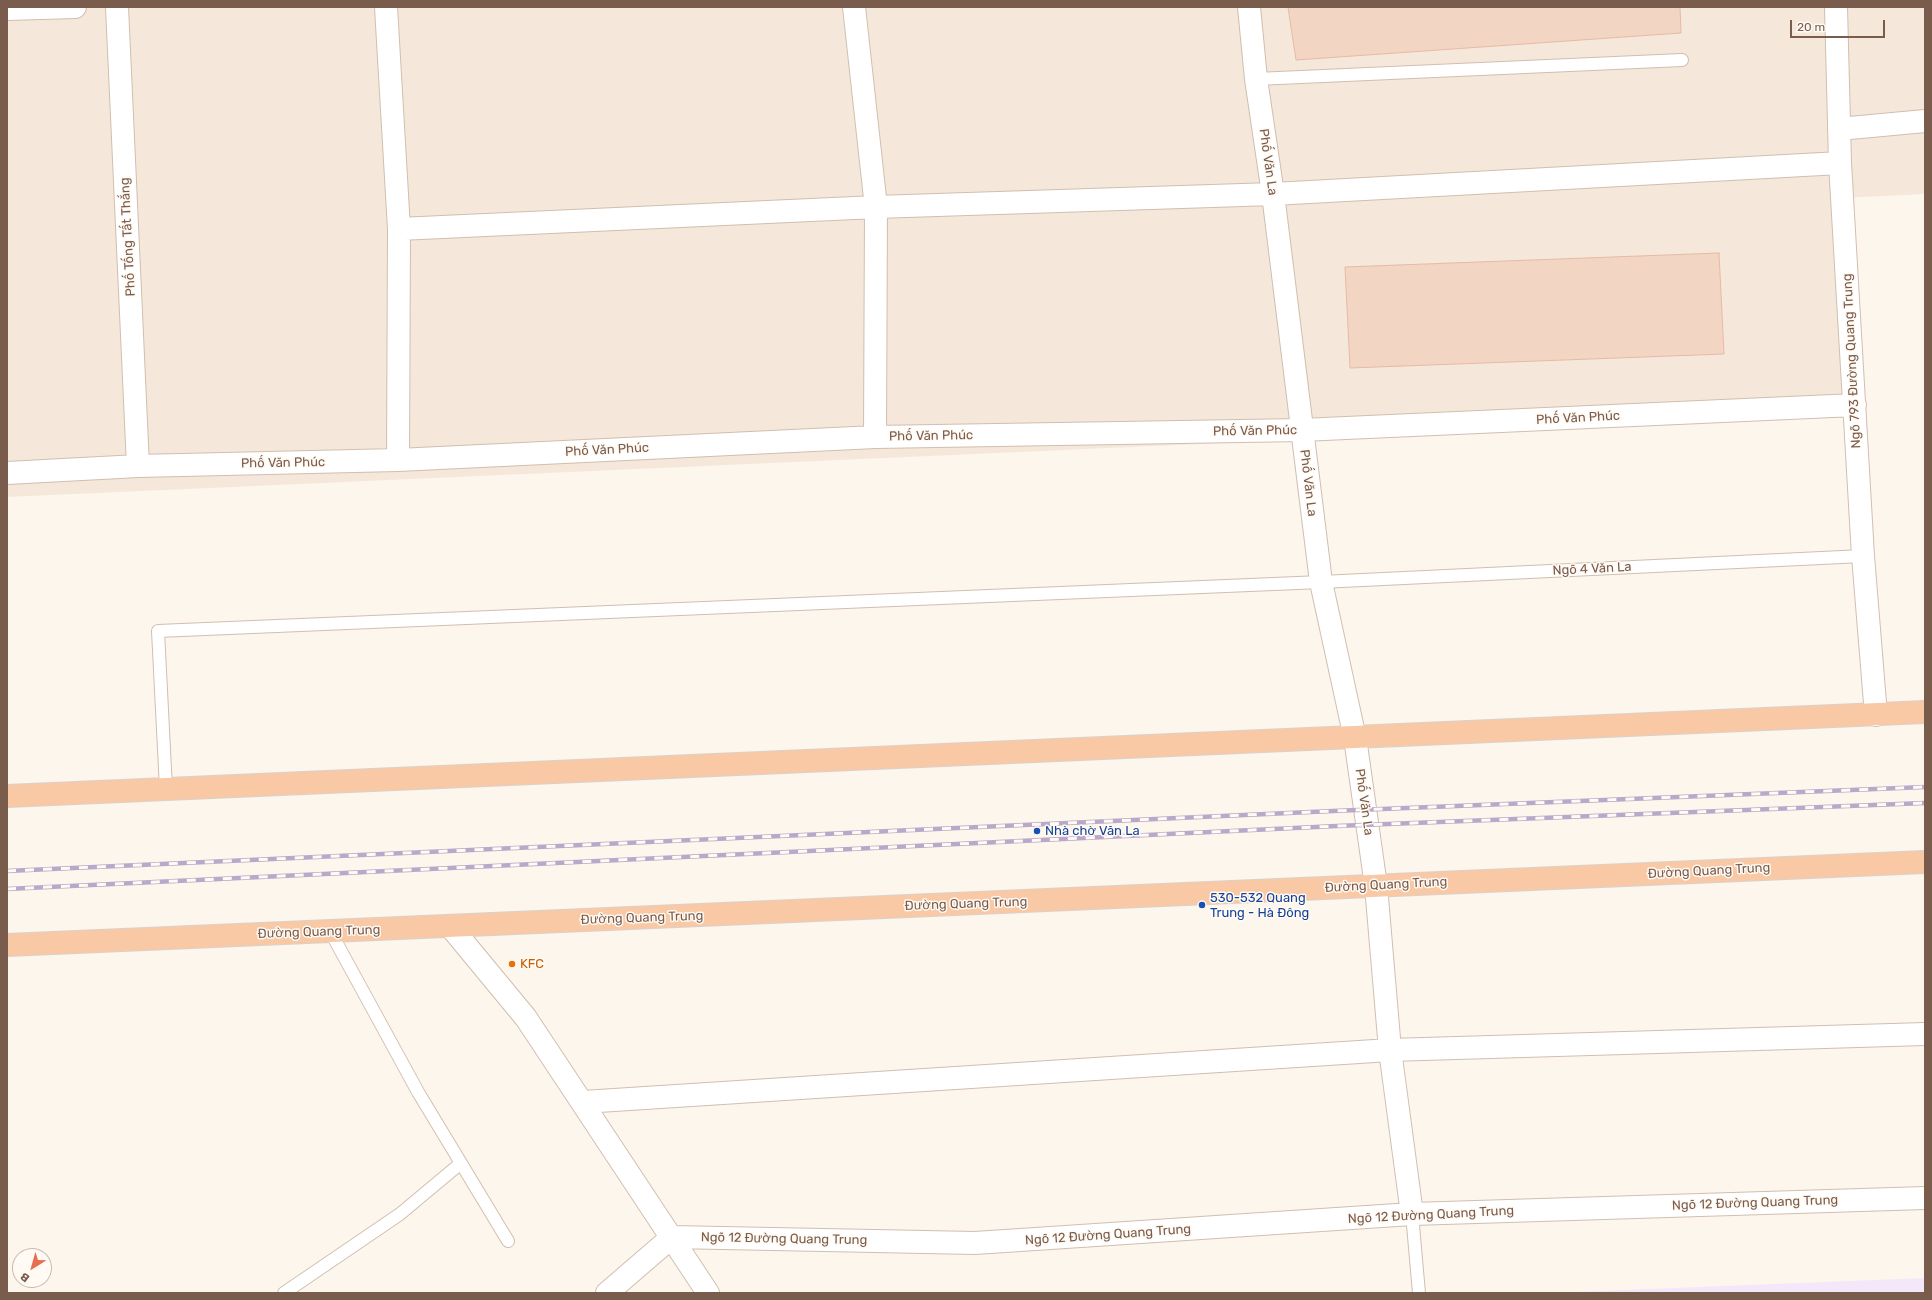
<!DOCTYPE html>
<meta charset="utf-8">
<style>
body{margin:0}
#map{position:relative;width:1932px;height:1300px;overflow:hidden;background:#fdf6ec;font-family:Rubik,sans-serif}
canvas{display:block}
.frame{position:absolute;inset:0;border:8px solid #7a5c4d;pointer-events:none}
.north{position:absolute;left:12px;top:1248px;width:40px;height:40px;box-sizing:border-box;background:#fffaf3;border:1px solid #cabbb1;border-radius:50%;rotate:217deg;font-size:11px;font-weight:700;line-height:16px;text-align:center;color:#7a5c4d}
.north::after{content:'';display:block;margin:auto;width:14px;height:18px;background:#e76f51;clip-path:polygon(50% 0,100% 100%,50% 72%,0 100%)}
.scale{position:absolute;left:1790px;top:20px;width:95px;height:18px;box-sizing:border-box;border:2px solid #7a5c4d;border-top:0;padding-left:5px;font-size:12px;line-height:14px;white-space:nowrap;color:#7a5c4d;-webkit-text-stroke:3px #fffaf3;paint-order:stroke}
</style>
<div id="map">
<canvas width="1932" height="1300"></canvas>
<div class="frame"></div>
<div class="north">B</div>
<div class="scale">20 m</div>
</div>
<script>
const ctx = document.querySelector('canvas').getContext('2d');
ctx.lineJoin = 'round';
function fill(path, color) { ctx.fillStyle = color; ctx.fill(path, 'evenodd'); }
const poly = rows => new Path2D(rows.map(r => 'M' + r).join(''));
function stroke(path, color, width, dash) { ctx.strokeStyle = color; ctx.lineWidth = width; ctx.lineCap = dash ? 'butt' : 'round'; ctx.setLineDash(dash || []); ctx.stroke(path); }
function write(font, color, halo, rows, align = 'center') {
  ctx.font = font + ' Rubik,sans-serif'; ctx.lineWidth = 3; ctx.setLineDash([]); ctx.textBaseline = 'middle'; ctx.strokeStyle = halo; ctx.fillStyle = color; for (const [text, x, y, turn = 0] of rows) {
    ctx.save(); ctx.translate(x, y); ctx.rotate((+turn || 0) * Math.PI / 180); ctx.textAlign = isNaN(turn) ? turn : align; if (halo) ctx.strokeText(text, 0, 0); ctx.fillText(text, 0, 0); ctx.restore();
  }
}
fill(poly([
 [7,7,1925,7,1925,194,1842,198,1852,415,7,497]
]), '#f5e8da');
fill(poly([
 [1925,1278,1925,1293,1548,1293]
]), '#f3e8fa');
const building = poly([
 [1288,7,1680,7,1681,33,1296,60,1288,7],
 [1719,253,1724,354,1350,368,1345,267,1719,253]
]);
fill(building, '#f3d5c3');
stroke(building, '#e6bba3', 1);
const service = poly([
 [1256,79,1682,60],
 [166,789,158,631,1321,582,1863,556],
 [330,931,418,1092,508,1241],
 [1412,1214,1419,1293],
 [284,1293,400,1214,461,1163]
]);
const minor = poly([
 [117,7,138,466],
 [386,7,399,229,398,460],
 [854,7,876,207,875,437],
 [1249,7,1256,79,1273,194,1321,582,1355,738,1376,886,1390,1050,1412,1214],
 [1836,7,1840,163,1863,556,1876,715],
 [7,9,75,7],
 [1839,129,1925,121],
 [399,229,876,207,1273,194,1840,163],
 [7,473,138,466,398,460,875,437,1302,430,1855,405],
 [450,926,526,1018,708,1293],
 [583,1102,1390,1050,1925,1034],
 [672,1237,975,1243,1412,1214,1925,1198],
 [607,1293,672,1237]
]);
const trunk = poly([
 [7,796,1925,712],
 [7,945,1925,862]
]);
stroke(service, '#d1beb0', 14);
stroke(minor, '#d1beb0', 24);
stroke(trunk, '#dad1cd', 24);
stroke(service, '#fff', 12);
stroke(minor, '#fff', 22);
stroke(trunk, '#f9c8a4', 22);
const rail = poly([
 [7,871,1333,811,1925,787],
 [7,889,1337,826,1925,803]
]);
stroke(rail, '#b9a8c9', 4.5);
stroke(rail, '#fffaf3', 3, [9]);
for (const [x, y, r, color] of [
 [1037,831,4,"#1a4fb4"],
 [1202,905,4,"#1a4fb4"],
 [512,964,4,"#e8710a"]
]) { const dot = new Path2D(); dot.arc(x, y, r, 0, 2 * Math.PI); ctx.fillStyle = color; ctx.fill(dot); stroke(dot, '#fffaf3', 1.5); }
write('13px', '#7a5c4d', '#fffaf3', [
 ["Phố Văn La",1268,162,82],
 ["Phố Tống Tất Thắng",128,237,-93],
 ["Ngõ 793 Đường Quang Trung",1852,361,-93],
 ["Phố Văn Phúc",1578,418,-3],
 ["Phố Văn Phúc",1255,431,-1],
 ["Phố Văn Phúc",931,436,-1],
 ["Phố Văn Phúc",607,450,-3],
 ["Phố Văn Phúc",283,463,-1],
 ["Phố Văn La",1308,483,83],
 ["Ngõ 4 Văn La",1592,569,-3],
 ["Phố Văn La",1364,802,82],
 ["Đường Quang Trung",1709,871,-3],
 ["Đường Quang Trung",1386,885,-3],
 ["Đường Quang Trung",966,904,-2],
 ["Đường Quang Trung",642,918,-2],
 ["Đường Quang Trung",319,932,-2],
 ["Ngõ 12 Đường Quang Trung",1755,1203,-2],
 ["Ngõ 12 Đường Quang Trung",1431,1215,-3],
 ["Ngõ 12 Đường Quang Trung",1108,1235,-4],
 ["Ngõ 12 Đường Quang Trung",784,1239,1]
]);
write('13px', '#164399', '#fffaf3', [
 ["Nhà chờ Văn La",1045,831],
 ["530-532 Quang",1210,898],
 ["Trung - Hà Đông",1210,913]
], 'left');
write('13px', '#c56008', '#fffaf3', [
 ["KFC",520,964]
], 'left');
</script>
